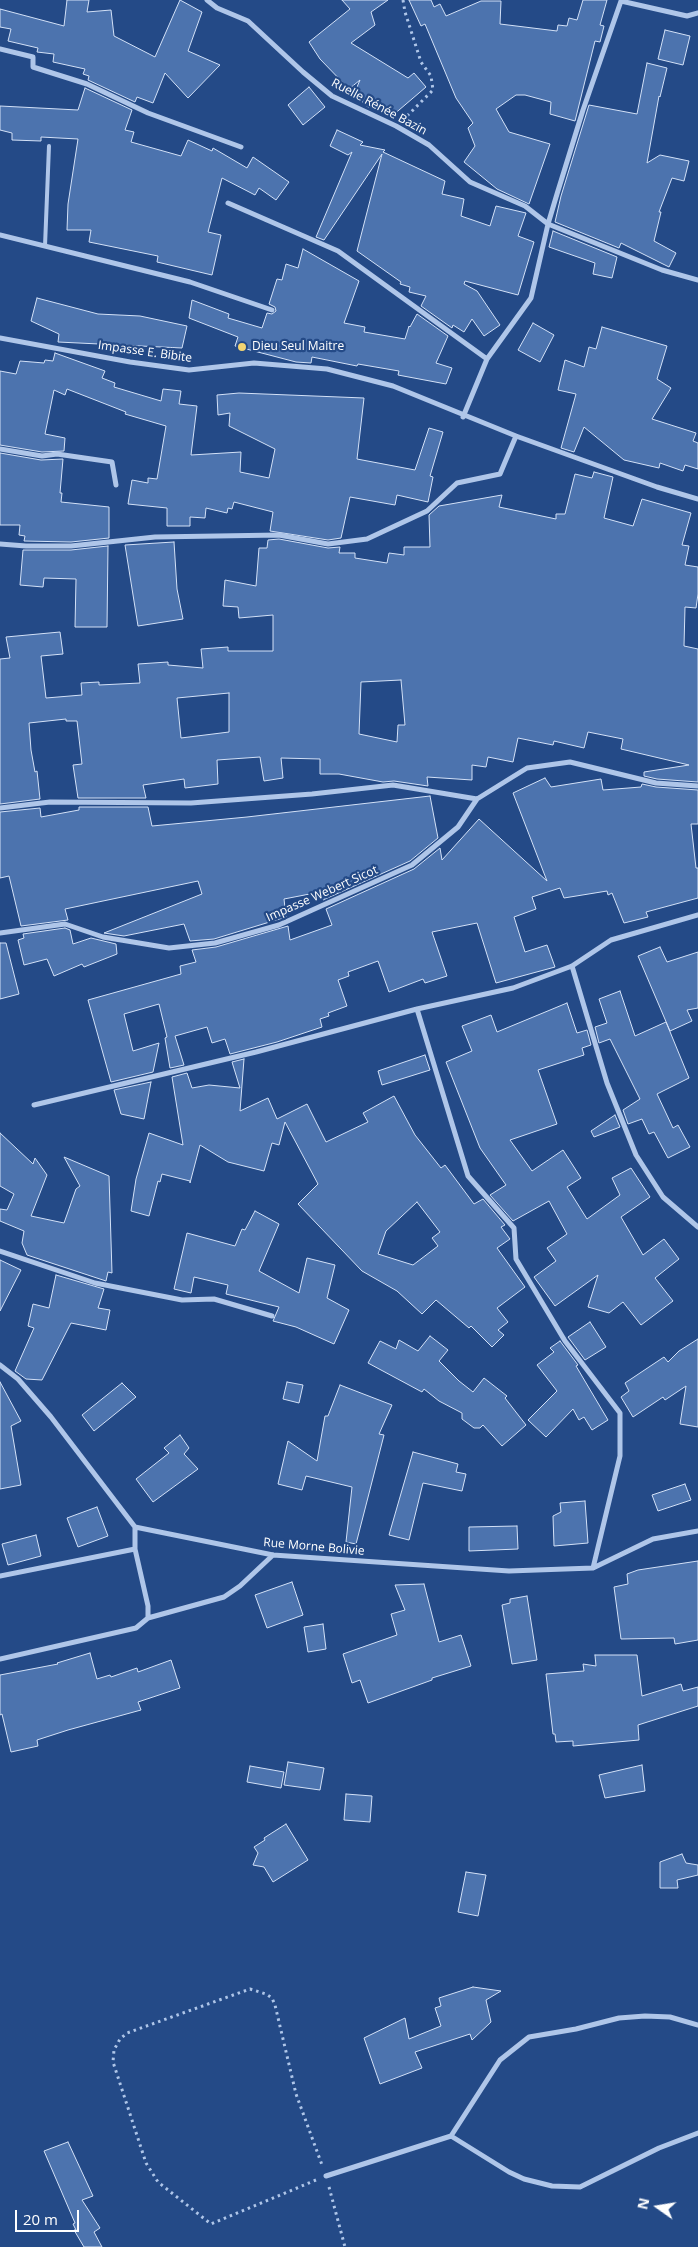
<!DOCTYPE html>
<meta charset="utf-8">
<style>
body{margin:0}
#map{position:relative;width:698px;height:2247px;overflow:hidden;background:#244a87;font-family:"Open Sans",sans-serif}
canvas{display:block}
.north{position:absolute;left:633px;top:2182px;width:50px;height:50px;-webkit-text-stroke:4px #244a87;paint-order:stroke;rotate:283deg;font-size:14px;font-weight:700;line-height:20px;text-align:center;color:#fff}
.north::after{content:'';display:block;margin:auto;width:18px;height:22px;background:#fff;clip-path:polygon(50% 0,100% 100%,50% 72%,0 100%)}
.scale{position:absolute;left:15px;top:2210px;width:64px;height:22px;box-sizing:border-box;border:2px solid #fff;border-top:0;padding-left:6px;font-size:15px;line-height:18px;white-space:nowrap;color:#fff;-webkit-text-stroke:4px #244a87;paint-order:stroke}
</style>
<div id="map">
<canvas width="698" height="2247"></canvas>
<div class="north">N</div>
<div class="scale">20 m</div>
</div>
<script>
const ctx = document.querySelector('canvas').getContext('2d');
ctx.lineJoin = 'round';
function fill(path, color) { ctx.fillStyle = color; ctx.fill(path, 'evenodd'); }
const poly = rows => new Path2D(rows.map(r => 'M' + r).join(''));
function stroke(path, color, width, dash) { ctx.strokeStyle = color; ctx.lineWidth = width; ctx.lineCap = dash ? 'butt' : 'round'; ctx.setLineDash(dash || []); ctx.stroke(path); }
function write(font, color, halo, rows, align = 'center') {
  ctx.font = font + ' "Open Sans",sans-serif'; ctx.lineWidth = 4.5; ctx.setLineDash([]); ctx.textBaseline = 'middle'; ctx.strokeStyle = halo; ctx.fillStyle = color; for (const [text, x, y, turn = 0] of rows) {
    ctx.save(); ctx.translate(x, y); ctx.rotate((+turn || 0) * Math.PI / 180); ctx.textAlign = isNaN(turn) ? turn : align; if (halo) ctx.strokeText(text, 0, 0); ctx.fillText(text, 0, 0); ctx.restore();
  }
}
const building = poly([
 [67,0,89,0,87,12,111,10,114,36,155,57,180,0,202,12,188,51,220,65,188,98,165,73,153,103,137,97,135,102,88,80,89,76,83,74,85,69,53,62,54,54,37,52,38,48,8,41,11,29,0,27,0,9,64,26,67,0],
 [342,0,388,0,371,12,375,25,351,43,408,78,414,73,426,87,392,116,378,99,369,108,354,94,360,80,349,89,320,59,309,42,350,9,342,0],
 [409,0,431,0,434,7,440,4,446,16,481,1,501,1,500,24,557,31,558,25,567,26,569,18,577,20,583,0,607,0,600,25,604,26,600,42,595,41,575,121,550,114,551,102,525,95,516,95,496,109,509,132,550,144,529,204,497,189,464,162,475,146,468,128,473,123,456,98,425,24,421,26,409,0],
 [665,30,690,36,683,65,658,59,665,30],
 [647,63,667,68,660,97,659,96,647,163,660,155,689,161,684,181,672,178,659,212,661,212,654,241,676,253,669,267,621,243,619,248,555,222,561,196,589,105,637,114,647,63],
 [309,87,325,107,303,125,288,105,309,87],
 [85,88,132,110,125,130,134,132,131,142,181,156,188,140,212,151,213,148,247,168,253,157,289,182,276,200,259,188,255,195,222,178,208,232,221,235,212,275,157,262,158,256,89,242,91,230,67,230,68,204,78,139,41,137,41,141,12,140,12,133,0,130,0,106,78,110,85,88],
 [337,130,363,142,360,145,385,150,383,152,445,181,442,194,464,199,461,216,490,226,496,206,526,213,518,236,534,242,518,295,465,281,464,284,477,291,500,325,484,336,472,319,464,332,453,325,452,328,421,306,426,296,409,292,410,287,400,284,401,282,357,251,382,154,324,240,316,237,352,152,348,155,330,146,337,130],
 [553,231,617,257,612,278,593,274,595,263,549,247,553,231],
 [303,249,359,281,344,323,365,327,364,332,405,339,409,326,410,327,417,314,448,336,436,363,452,368,446,384,398,375,399,371,358,364,357,366,312,357,311,363,296,362,235,346,238,337,189,318,192,300,229,314,228,318,262,328,267,313,272,314,276,311,275,307,269,304,277,279,282,280,286,264,298,268,303,249],
 [37,298,98,314,140,316,187,326,182,348,58,342,59,334,31,321,37,298],
 [533,323,554,335,540,362,518,350,533,323],
 [602,327,667,346,657,379,671,388,652,419,696,433,693,441,698,443,698,469,685,465,683,471,660,463,659,468,624,460,584,427,574,452,561,448,576,394,558,390,565,360,584,367,589,347,596,349,602,327],
 [55,353,105,371,102,378,115,383,114,387,161,401,163,389,181,391,179,404,197,406,191,455,241,452,240,472,269,478,275,449,229,426,230,413,218,415,217,395,239,393,364,398,357,459,415,470,429,428,443,432,430,476,433,477,428,502,397,495,395,505,350,497,341,538,328,540,270,531,273,512,234,502,232,509,228,508,227,513,206,508,205,518,190,517,190,526,167,526,167,508,128,504,132,480,148,483,148,478,157,479,166,426,125,414,126,412,67,389,65,395,54,390,45,434,65,438,64,451,42,452,0,445,0,371,16,374,20,361,44,363,45,360,53,361,55,353],
 [0,453,41,460,63,459,60,493,62,493,61,502,109,507,109,538,71,542,24,541,25,536,19,535,20,525,0,525,0,453],
 [594,472,613,477,604,518,633,526,642,499,691,513,682,545,689,546,685,565,698,567,698,594,696,608,685,607,684,646,698,649,698,782,657,779,644,776,644,772,689,765,621,749,623,739,588,732,584,748,554,741,553,745,518,738,513,762,488,757,486,767,472,765,472,780,427,777,428,786,394,781,383,782,339,774,320,774,320,759,281,758,283,778,264,781,260,757,217,760,218,784,185,788,184,779,143,785,146,798,78,798,73,765,82,764,77,721,66,721,66,719,29,723,31,750,35,772,37,771,40,799,0,804,0,659,10,658,6,637,60,632,63,654,41,656,46,698,82,695,81,683,99,682,99,685,140,683,138,664,168,662,168,665,203,668,201,649,228,647,228,651,273,651,273,615,239,618,238,607,223,606,225,580,256,586,259,548,267,548,268,540,279,539,328,548,340,547,339,553,355,553,355,558,387,563,389,553,404,555,404,547,430,547,429,515,439,506,502,495,499,507,556,519,556,514,565,514,575,474,592,478,594,472],
 [401,680,405,725,398,725,397,742,359,734,361,682,401,680],
 [229,693,229,732,181,738,177,698,229,693],
 [174,542,177,589,183,619,138,626,125,545,174,542],
 [108,546,107,627,75,627,76,579,44,578,43,587,20,585,23,550,71,550,108,546],
 [545,778,551,787,601,779,603,790,641,787,642,784,656,787,698,790,698,824,691,824,696,868,698,868,698,898,646,912,648,917,624,923,612,893,608,895,607,891,564,898,560,888,532,897,536,909,514,917,525,952,547,945,555,967,496,983,477,923,432,932,447,976,425,983,423,979,389,992,378,961,348,972,349,976,338,980,347,1006,328,1013,329,1016,320,1019,322,1027,277,1042,230,1054,225,1039,212,1043,207,1027,175,1036,184,1065,170,1068,165,1038,167,1037,159,1004,124,1014,133,1051,159,1043,153,1072,111,1082,88,1000,181,974,180,966,196,962,192,950,216,947,288,926,290,940,332,925,326,909,414,869,440,848,442,860,479,819,547,881,513,793,545,778],
 [430,796,438,838,410,861,323,900,320,892,284,899,286,917,214,939,190,941,184,924,124,936,104,933,202,894,198,881,65,909,68,920,21,926,9,876,0,878,0,812,40,808,41,817,79,810,79,807,148,807,152,826,247,817,430,796],
 [65,928,70,930,73,944,91,938,116,944,117,954,84,967,82,964,54,976,47,959,24,965,18,940,24,938,23,934,65,928],
 [0,943,6,943,19,994,0,999,0,943],
 [660,947,667,962,698,952,698,1008,687,1010,692,1021,670,1031,638,956,660,947],
 [620,991,635,1036,666,1022,689,1078,657,1094,673,1128,678,1125,690,1147,668,1158,654,1132,649,1134,642,1119,628,1124,623,1110,640,1099,610,1039,599,1043,595,1027,607,1023,599,999,620,991],
 [567,1003,577,1033,587,1030,591,1045,582,1048,584,1055,538,1070,557,1124,510,1140,532,1171,563,1150,581,1178,567,1187,587,1219,620,1195,612,1178,631,1168,650,1197,621,1217,643,1255,664,1239,679,1259,655,1278,673,1301,641,1325,623,1302,609,1313,588,1307,598,1275,555,1306,534,1277,556,1261,547,1248,567,1234,549,1201,513,1221,490,1195,506,1185,480,1148,446,1062,472,1051,462,1026,491,1015,497,1032,567,1003],
 [425,1055,430,1070,382,1085,378,1071,425,1055],
 [244,1059,240,1111,268,1098,277,1119,307,1104,326,1142,368,1122,363,1113,394,1096,415,1135,441,1168,445,1165,474,1204,483,1199,505,1225,501,1227,510,1239,497,1248,525,1287,497,1308,508,1322,498,1330,504,1335,492,1347,471,1326,469,1328,436,1300,422,1314,397,1291,362,1271,298,1204,318,1184,285,1122,279,1145,272,1143,264,1171,228,1162,200,1145,190,1183,190,1181,162,1174,160,1182,158,1181,149,1216,131,1211,136,1179,149,1133,183,1145,172,1077,187,1073,192,1088,209,1085,240,1088,232,1062,244,1059],
 [417,1202,440,1232,432,1238,438,1246,413,1265,378,1254,386,1231,417,1202],
 [151,1082,144,1119,121,1114,114,1090,151,1082],
 [615,1115,620,1127,594,1137,591,1131,615,1115],
 [0,1133,33,1164,35,1158,47,1175,31,1216,64,1223,76,1189,80,1186,64,1157,109,1176,112,1273,108,1272,106,1281,27,1255,22,1243,24,1231,0,1221,0,1209,7,1210,14,1194,0,1186,0,1133],
 [255,1211,279,1224,259,1271,299,1293,307,1258,335,1265,327,1298,349,1310,334,1344,296,1327,273,1321,279,1307,226,1294,228,1285,194,1277,191,1293,174,1289,187,1233,235,1246,242,1229,245,1230,255,1211],
 [0,1260,21,1270,0,1311,0,1260],
 [56,1275,104,1289,98,1308,110,1310,106,1330,71,1323,42,1380,26,1379,15,1371,34,1328,28,1326,33,1304,49,1308,56,1275],
 [590,1322,606,1347,585,1360,568,1337,590,1322],
 [430,1336,448,1350,439,1361,459,1381,473,1392,484,1378,507,1396,505,1398,526,1425,502,1446,483,1425,480,1428,474,1428,462,1419,462,1413,439,1401,424,1389,422,1392,368,1363,380,1341,396,1349,399,1340,418,1351,430,1336],
 [698,1339,698,1427,680,1424,686,1386,665,1400,663,1397,633,1417,621,1397,629,1391,625,1383,664,1357,668,1362,679,1351,698,1339],
 [560,1341,578,1365,576,1366,608,1420,592,1430,584,1417,579,1420,573,1409,546,1437,528,1420,557,1391,537,1365,554,1352,550,1348,560,1341],
 [0,1382,21,1421,11,1426,21,1485,0,1489,0,1382],
 [287,1382,303,1385,299,1403,283,1399,287,1382],
 [122,1383,136,1397,94,1431,82,1415,122,1383],
 [340,1385,392,1405,379,1434,384,1435,356,1544,346,1542,352,1487,306,1476,302,1490,278,1484,288,1441,317,1461,325,1416,328,1416,340,1385],
 [180,1435,189,1448,184,1454,198,1469,153,1502,136,1479,169,1453,164,1448,180,1435],
 [413,1452,458,1464,456,1472,466,1474,462,1491,423,1483,409,1540,389,1535,413,1452],
 [685,1484,691,1500,658,1511,652,1495,685,1484],
 [585,1501,588,1543,554,1546,553,1516,561,1512,560,1503,585,1501],
 [97,1507,108,1536,78,1547,67,1518,97,1507],
 [517,1526,518,1549,469,1551,469,1527,517,1526],
 [36,1535,41,1556,8,1565,2,1544,36,1535],
 [698,1561,698,1640,675,1644,674,1638,621,1639,614,1587,628,1584,627,1574,638,1570,698,1561],
 [292,1582,303,1615,267,1628,255,1595,292,1582],
 [424,1584,439,1642,461,1635,471,1666,432,1678,432,1680,368,1703,360,1680,352,1683,343,1654,397,1635,391,1614,405,1610,395,1585,424,1584],
 [527,1596,537,1660,512,1664,502,1605,510,1603,510,1599,527,1596],
 [323,1624,326,1649,308,1652,304,1627,323,1624],
 [90,1653,97,1679,110,1675,111,1677,137,1668,138,1672,171,1660,180,1688,138,1702,141,1710,68,1730,37,1740,38,1746,11,1752,2,1714,0,1715,0,1675,58,1664,57,1663,90,1653],
 [595,1655,637,1655,642,1696,681,1684,683,1691,698,1687,698,1706,638,1725,639,1740,573,1746,573,1741,556,1742,555,1734,553,1734,546,1674,584,1671,583,1664,596,1666,595,1655],
 [288,1762,324,1768,320,1790,284,1785,288,1762],
 [642,1765,645,1791,605,1798,599,1775,642,1765],
 [250,1766,284,1772,281,1788,247,1782,250,1766],
 [346,1794,372,1796,370,1822,344,1820,346,1794],
 [286,1824,308,1860,273,1882,264,1867,253,1865,258,1853,254,1847,265,1840,264,1838,286,1824],
 [682,1854,686,1863,698,1865,698,1875,677,1880,678,1888,660,1888,660,1862,682,1854],
 [466,1872,486,1875,478,1916,458,1912,466,1872],
 [473,1987,501,1991,486,2000,491,2022,472,2040,470,2034,415,2052,422,2068,380,2084,364,2038,405,2018,409,2039,441,2026,435,2008,441,2006,439,1998,473,1987],
 [68,2142,93,2196,82,2200,100,2228,94,2232,102,2247,84,2247,74,2230,76,2230,73,2224,75,2223,44,2151,68,2142]
]);
fill(building, '#4c73ae');
stroke(building, '#d3e1f7', 1);
stroke(poly([
 [403,0,405,12,421,62,431,76,433,90,406,117],
 [316,2180,211,2224,158,2182,146,2163,113,2062,114,2050,120,2039,127,2033,250,1989,266,1994,272,1998,275,2005,296,2094,322,2165],
 [329,2187,345,2247]
]), '#afc6e9', 3, [2.5, 4]);
stroke(poly([
 [45,246,49,146]
]), '#afc6e9', 4);
stroke(poly([
 [207,0,217,8,248,21,303,72,332,96,396,126,429,145,470,182,525,206,548,224,662,270,698,280],
 [0,49,33,57,33,67,87,84,148,113,241,147],
 [228,203,338,251,487,359],
 [0,235,190,282,272,310],
 [0,338,130,362,189,370,254,363,327,369,393,386,516,436,657,487,698,499],
 [463,417,487,359,531,298,548,224,557,194,583,110,621,1,687,16,698,13],
 [0,449,42,456,57,454,112,462,116,485],
 [0,544,26,546,71,546,155,537,279,535,328,544,367,539,427,511,457,483,500,474,516,436],
 [0,808,50,802,191,803,312,794,393,785,477,799,527,768,570,762,656,783,698,786],
 [0,933,65,924,103,937,169,948,215,943,279,925,412,865,458,827,477,799],
 [572,966,607,1083,636,1155,663,1197,698,1227],
 [417,1009,468,1176,514,1228,516,1259,565,1341,620,1413,620,1456,593,1568],
 [34,1105,256,1052,417,1009,513,988,572,966,611,940,698,915],
 [0,1251,95,1283,182,1300,214,1299,272,1316],
 [0,1365,18,1379,51,1417,135,1527,273,1555,509,1571,593,1568,653,1539,698,1531],
 [0,1576,135,1549],
 [148,1618,224,1597,240,1586,273,1555],
 [0,1659,136,1628,148,1618,148,1606,135,1549,135,1527],
 [451,2136,509,2172,524,2179,552,2186,580,2187,659,2148,698,2133],
 [326,2176,451,2136,500,2060,529,2037,576,2029,619,2018,645,2016,670,2017,698,2025]
]), '#afc6e9', 5);
for (const [x, y, r, color] of [
 [242,347,5,"#f3d572"]
]) { const dot = new Path2D(); dot.arc(x, y, r, 0, 2 * Math.PI); ctx.fillStyle = color; ctx.fill(dot); stroke(dot, '#244a87', 2); }
write('12px', '#fff', '#244a87', [
 ["Ruelle Rénée Bazin",379,107,28],
 ["Impasse E. Bibite",145,352,8],
 ["Impasse Webert Sicot",322,894,-24],
 ["Rue Morne Bolivie",314,1547,5]
]);
write('12px', '#fff', '#244a87', [
 ["Dieu Seul Maitre",252,347]
], 'left');
</script>
